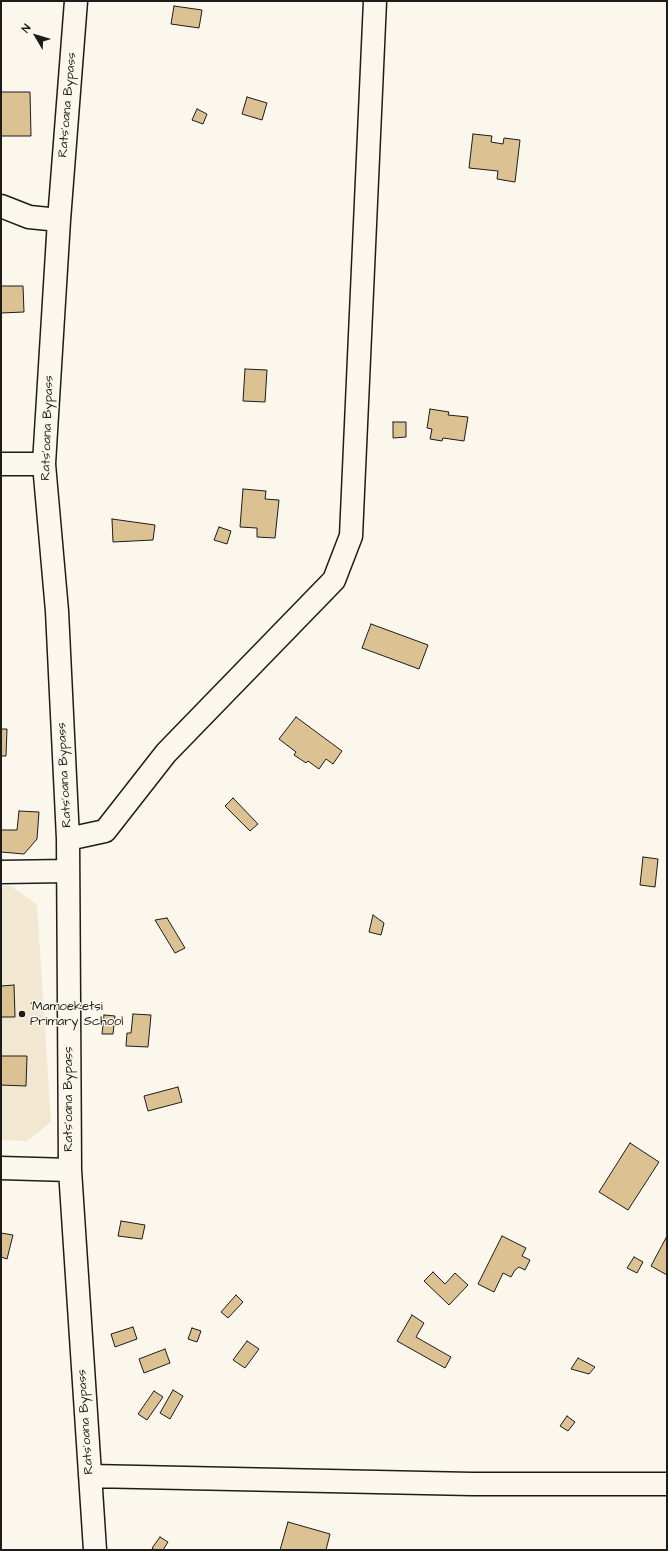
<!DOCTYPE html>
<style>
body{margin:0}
#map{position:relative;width:668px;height:1551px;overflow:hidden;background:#fbf7ec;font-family:"Architects Daughter",sans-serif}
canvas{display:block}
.frame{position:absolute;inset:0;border:2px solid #1c1c1c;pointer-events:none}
.north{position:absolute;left:16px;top:16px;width:40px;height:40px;-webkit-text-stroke:3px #fbf7ec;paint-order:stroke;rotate:308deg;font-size:11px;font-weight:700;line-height:16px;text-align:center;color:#1c1c1c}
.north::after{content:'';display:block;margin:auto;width:14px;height:18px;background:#1c1c1c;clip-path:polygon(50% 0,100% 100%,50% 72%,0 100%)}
</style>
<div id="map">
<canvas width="668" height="1551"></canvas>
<div class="frame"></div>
<div class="north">N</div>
</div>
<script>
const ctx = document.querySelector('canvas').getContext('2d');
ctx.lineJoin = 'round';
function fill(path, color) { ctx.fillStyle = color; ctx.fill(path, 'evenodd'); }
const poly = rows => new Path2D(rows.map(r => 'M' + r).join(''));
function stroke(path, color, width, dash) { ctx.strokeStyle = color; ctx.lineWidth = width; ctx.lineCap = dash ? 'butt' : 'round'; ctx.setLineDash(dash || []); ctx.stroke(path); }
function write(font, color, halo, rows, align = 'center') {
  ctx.font = font + ' "Architects Daughter",sans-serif'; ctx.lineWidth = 3; ctx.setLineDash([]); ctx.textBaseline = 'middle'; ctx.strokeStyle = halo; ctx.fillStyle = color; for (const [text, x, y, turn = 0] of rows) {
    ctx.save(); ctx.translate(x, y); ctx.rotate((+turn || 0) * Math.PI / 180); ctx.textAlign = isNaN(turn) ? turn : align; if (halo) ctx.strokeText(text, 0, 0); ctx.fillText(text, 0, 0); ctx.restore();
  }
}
fill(poly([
 [1,886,11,886,37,905,51,1122,27,1141,1,1140]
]), '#f2e7d1');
const building = poly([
 [174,6,202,10,199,28,171,24,174,6],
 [1,92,30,92,31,136,1,136,1,92],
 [247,97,267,103,262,120,242,114,247,97],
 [197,109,207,114,203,124,192,120,197,109],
 [473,134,492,136,491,142,503,144,504,138,520,140,515,182,497,179,498,171,469,168,473,134],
 [1,286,23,286,24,312,1,313,1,286],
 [245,369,267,370,265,402,243,401,245,369],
 [430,409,449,412,448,415,468,417,464,441,443,438,442,441,430,439,432,429,427,428,430,409],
 [393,422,406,422,406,437,393,438,393,422],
 [243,489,266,491,265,499,279,500,275,538,257,537,257,528,240,527,243,489],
 [112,519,155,525,153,540,113,542,112,519],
 [219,527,231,531,227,544,214,540,219,527],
 [371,624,428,645,419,669,362,648,371,624],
 [296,717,342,751,333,764,326,759,319,769,308,761,306,763,294,755,296,752,279,739,296,717],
 [1,729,7,729,6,756,1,756,1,729],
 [233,798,258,824,250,831,225,806,233,798],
 [19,811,39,812,37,839,24,854,1,852,1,830,17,830,19,811],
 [643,857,658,859,655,887,640,885,643,857],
 [373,915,384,923,381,935,369,932,373,915],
 [167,918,185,948,175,953,155,920,167,918],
 [14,985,15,1017,1,1017,1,986,14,985],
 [133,1014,151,1015,148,1047,126,1046,127,1033,131,1033,133,1014],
 [104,1015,115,1016,113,1034,102,1034,104,1015],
 [1,1056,27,1056,26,1086,1,1085,1,1056],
 [178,1087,182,1102,148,1111,144,1096,178,1087],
 [630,1143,659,1162,628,1210,599,1192,630,1143],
 [121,1221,145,1225,142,1239,118,1236,121,1221],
 [1,1233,13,1235,7,1259,1,1257,1,1233],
 [502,1236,526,1248,522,1256,530,1260,525,1270,519,1267,515,1270,511,1277,503,1273,494,1292,478,1284,502,1236],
 [667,1236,667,1275,651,1266,667,1236],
 [634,1257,643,1262,637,1273,627,1268,634,1257],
 [433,1272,445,1284,455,1273,468,1285,449,1305,424,1281,433,1272],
 [236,1295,243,1302,228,1318,221,1312,236,1295],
 [412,1315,424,1323,416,1337,451,1357,445,1368,397,1341,412,1315],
 [133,1327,137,1339,115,1347,111,1334,133,1327],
 [192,1328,201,1331,197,1342,188,1339,192,1328],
 [247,1341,259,1349,245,1368,233,1360,247,1341],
 [165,1349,170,1363,144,1373,139,1359,165,1349],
 [578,1358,595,1367,589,1374,571,1369,578,1358],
 [173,1390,183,1396,170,1419,160,1413,173,1390],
 [154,1391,163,1397,147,1420,138,1414,154,1391],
 [567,1416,575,1422,568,1431,560,1426,567,1416],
 [288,1522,330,1534,326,1550,280,1550,288,1522],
 [160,1537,168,1542,163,1550,155,1550,152,1548,160,1537]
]);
fill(building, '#dcc292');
stroke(building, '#1c1c1c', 1);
const minor = poly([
 [76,1,59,220,44,464,57,611,68,839,70,1170,95,1550],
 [1,206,29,217,59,220],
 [1,464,44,464],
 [68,839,105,831,166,753,334,580,351,536,375,1],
 [1,872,68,871],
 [1,1168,70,1170],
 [90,1476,472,1484,667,1484]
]);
stroke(minor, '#1c1c1c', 25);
stroke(minor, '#fbf7ec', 22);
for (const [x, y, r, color] of [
 [22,1014,4,"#1c1c1c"]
]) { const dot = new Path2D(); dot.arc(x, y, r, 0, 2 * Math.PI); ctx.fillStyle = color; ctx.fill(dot); stroke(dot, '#fbf7ec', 1.5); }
write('13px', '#1c1c1c', '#fbf7ec', [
 ["Rats'oana Bypass",68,105,-85],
 ["Rats'oana Bypass",48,428,-88],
 ["Rats'oana Bypass",65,775,-93],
 ["Rats'oana Bypass",69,1099,-90],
 ["Rats'oana Bypass",86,1422,-94]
]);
write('13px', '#1c1c1c', '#fbf7ec', [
 ["'Mamoeketsi",30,1007],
 ["Primary School",30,1022]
], 'left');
</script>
